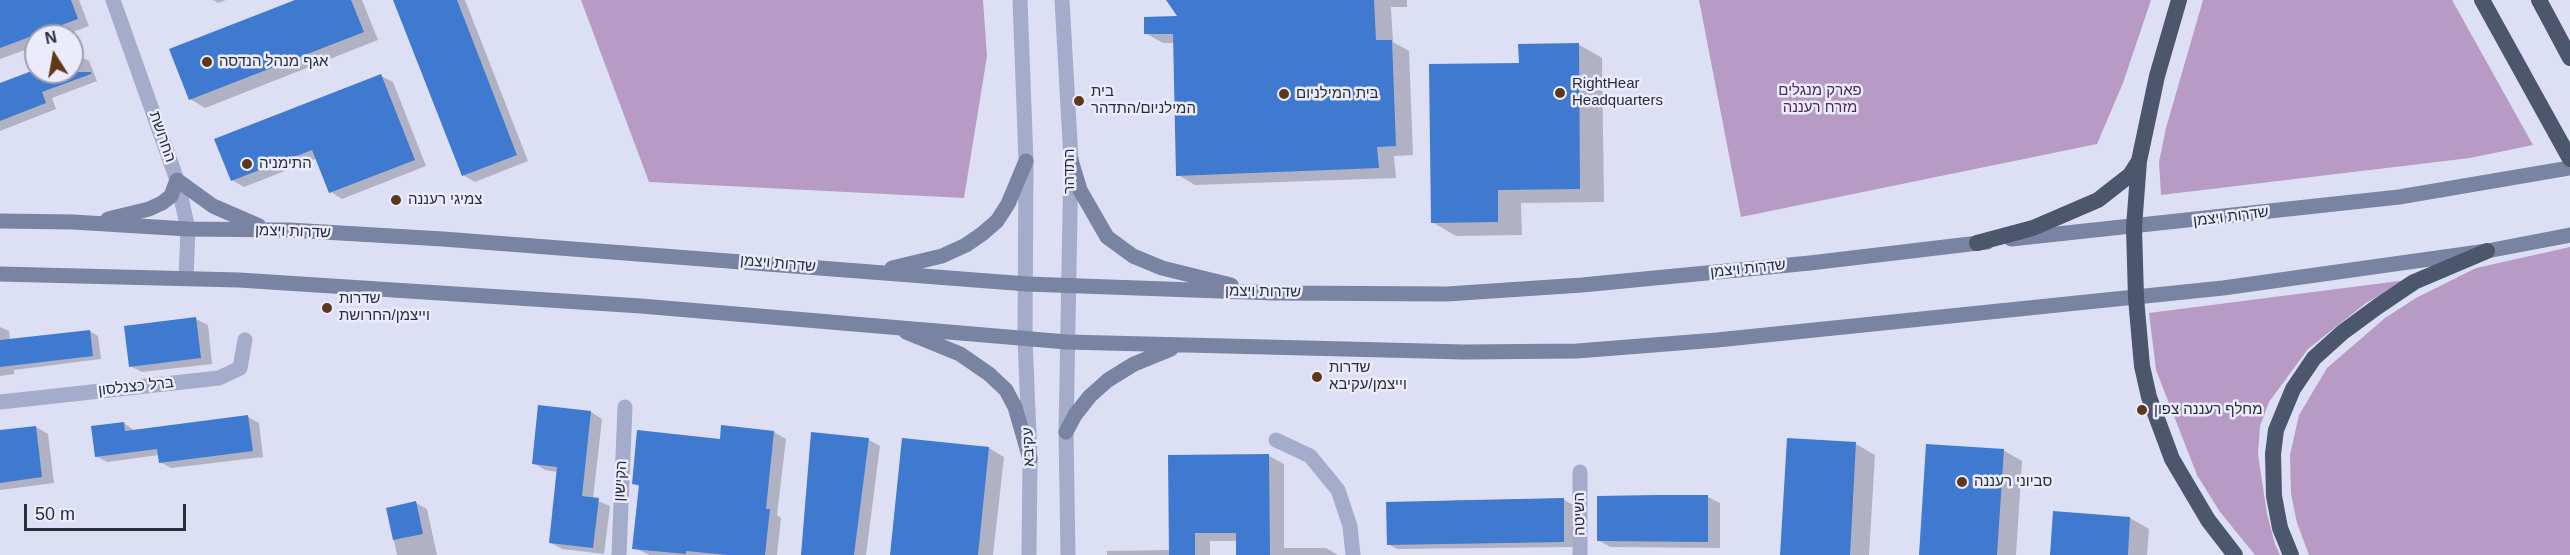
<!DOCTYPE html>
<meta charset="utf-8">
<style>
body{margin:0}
#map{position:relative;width:2570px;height:555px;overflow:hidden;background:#dddff4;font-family:Arial,sans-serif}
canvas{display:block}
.north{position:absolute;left:24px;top:24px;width:60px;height:60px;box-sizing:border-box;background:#eaebfb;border:2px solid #9c9fae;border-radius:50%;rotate:349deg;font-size:16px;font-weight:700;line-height:24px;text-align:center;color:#282e3a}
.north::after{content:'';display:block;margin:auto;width:21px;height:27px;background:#5f371a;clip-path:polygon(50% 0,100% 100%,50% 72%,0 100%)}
.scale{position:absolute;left:24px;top:504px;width:162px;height:27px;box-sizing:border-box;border:3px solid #282e3a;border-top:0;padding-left:8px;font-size:18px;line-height:21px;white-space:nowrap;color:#282e3a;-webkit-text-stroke:4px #eaebfb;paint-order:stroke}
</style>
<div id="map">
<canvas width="2570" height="555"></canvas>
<div class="north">N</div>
<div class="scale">50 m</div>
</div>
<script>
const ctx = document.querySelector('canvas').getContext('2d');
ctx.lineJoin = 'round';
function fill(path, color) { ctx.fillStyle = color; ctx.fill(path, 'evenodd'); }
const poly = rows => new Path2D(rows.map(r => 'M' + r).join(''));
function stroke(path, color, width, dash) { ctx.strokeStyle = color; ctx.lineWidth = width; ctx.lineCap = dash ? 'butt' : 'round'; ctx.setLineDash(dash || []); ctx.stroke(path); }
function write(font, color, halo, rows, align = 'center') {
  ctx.font = font + ' Arial,Heebo,sans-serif'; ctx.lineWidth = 5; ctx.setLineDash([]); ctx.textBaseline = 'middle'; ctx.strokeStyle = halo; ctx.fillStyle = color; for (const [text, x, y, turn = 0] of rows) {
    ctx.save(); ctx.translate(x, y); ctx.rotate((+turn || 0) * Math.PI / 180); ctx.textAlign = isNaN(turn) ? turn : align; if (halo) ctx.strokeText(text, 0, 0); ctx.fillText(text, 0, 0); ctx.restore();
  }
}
fill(poly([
 [581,0,983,0,987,56,964,198,649,182],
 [1699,0,2151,0,2123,83,2097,144,1741,217],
 [2203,0,2452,0,2533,145,2470,158,2161,195,2159,162,2166,128],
 [2570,247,2570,555,2309,555,2297,523,2291,494,2290,455,2299,415,2327,368,2385,318,2416,298,2476,268],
 [2407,280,2366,303,2308,349,2269,402,2260,426,2258,454,2267,514,2275,544,2280,555,2255,555,2220,512,2197,475,2156,370,2149,313]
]), '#b89bc5');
fill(poly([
 [0,0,79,0,89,26,62,36,36,36,36,46,0,59],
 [213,0,226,0,218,3],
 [300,0,362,0,378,40,205,108,190,99],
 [395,0,465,0,528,161,475,182,463,175],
 [1168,0,1407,0,1407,7,1391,7,1393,42,1409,51,1413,155,1394,156,1396,178,1195,185,1178,175,1174,43,1163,43,1145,33,1180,18],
 [1578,44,1602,58,1604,202,1521,203,1522,235,1456,236,1432,222,1520,64],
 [78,55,89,61,97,81,52,98,56,109,0,131,0,85,36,71,72,72,72,57],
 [381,76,393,82,426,166,342,199,331,192,318,158,244,187,232,180],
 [196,319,208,325,212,364,142,372,130,366],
 [0,327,9,331,10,341,90,331,98,336,101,359,14,370,14,374,0,376],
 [591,412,602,419,593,499,610,506,604,554,562,549,551,543,558,472,545,470,533,463],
 [248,417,259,423,263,457,171,468,160,462,159,455,107,462,96,456,124,423,135,431],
 [36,427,48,434,54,483,0,490,0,432],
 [723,427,774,432,786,439,777,515,781,518,777,555,650,555,634,548,640,487,633,484,721,441],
 [903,439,989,448,1004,457,993,555,891,555],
 [869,440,880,446,866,555,803,555],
 [1856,444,1875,455,1869,555,1782,555],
 [2003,450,2022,461,2016,555,1920,555],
 [1269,456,1284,464,1284,548,1326,548,1338,555,1237,555,1237,541,1210,541,1210,555,1107,555,1107,551,1170,550],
 [1708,497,1720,503,1720,548,1610,547,1598,540],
 [1563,499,1573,505,1573,547,1397,549,1388,544,1454,503,1454,500],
 [416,503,427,509,437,555,397,555,387,509],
 [2055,513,2130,518,2149,529,2147,555,2052,555]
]), '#0003');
fill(poly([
 [0,0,71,0,78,19,0,48],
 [295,0,351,0,364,32,189,100,169,49],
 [393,0,457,0,517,155,462,176],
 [1166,0,1374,0,1376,40,1392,40,1396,146,1377,147,1379,168,1176,176,1173,34,1144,34,1144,17,1177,16],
 [1579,43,1580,189,1498,190,1498,222,1431,223,1429,64,1519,63,1518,44],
 [29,72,91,72,91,74,42,92,46,103,0,121,0,83],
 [381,74,415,160,329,193,312,150,231,181,214,139],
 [196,317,201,358,129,367,124,326],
 [90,330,93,356,0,367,0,340],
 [538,405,591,411,582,496,599,498,593,548,549,543,557,467,532,464],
 [248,415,253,451,159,463,157,449,95,457,91,426,124,422,125,431],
 [721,425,774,431,766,509,770,509,765,555,728,555,686,551,686,554,632,549,639,485,632,484,637,430,720,439],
 [36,426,42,477,0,483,0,430],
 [811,432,869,438,854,555,801,555],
 [902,438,989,447,978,555,890,555],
 [1787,438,1856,442,1850,555,1780,555],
 [1926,444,2004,449,1997,555,1919,555],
 [1269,454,1270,555,1236,555,1236,533,1195,533,1195,555,1169,555,1168,455],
 [1658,495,1708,495,1708,542,1597,541,1597,496],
 [1564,498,1564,542,1387,545,1386,502],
 [416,501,423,534,393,540,386,508],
 [2053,511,2130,517,2128,555,2050,555]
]), '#3f79d0');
stroke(poly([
 [113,0,177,180,188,229,186,278],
 [0,402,219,378,240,368,245,340],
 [1276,440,1310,456,1338,490,1350,526,1353,555],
 [1580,472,1580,555],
 [619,555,625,407]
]), '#a4abcb', 15);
stroke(poly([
 [1020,0,1026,161,1025,339,1030,459,1029,555],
 [1062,0,1071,160,1066,432,1068,555]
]), '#a4abcb', 15);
stroke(poly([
 [1071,160,1080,190,1107,237,1133,256,1162,268,1231,285],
 [108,219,149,209,162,203,171,196,177,180,213,206,259,226],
 [0,221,73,222,188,229,289,230,443,239,1027,284,1275,293,1447,294,1582,285,1810,263,1987,242],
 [2011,239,2399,197,2570,168],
 [892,268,942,256,966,245,982,234,997,221,1008,204,1026,161],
 [0,274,239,280,641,306,1067,342,1464,352,1577,351,1717,340,2223,288,2487,251,2570,235],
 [906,332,960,354,989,374,1006,390,1015,407,1030,459],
 [1066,432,1075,415,1090,396,1108,380,1134,364,1171,349]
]), '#7884a2', 15);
stroke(poly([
 [2179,0,2157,76,2139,161,2134,227,2136,298,2142,366,2149,397,2172,459,2208,520,2235,555],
 [2482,0,2570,159],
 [2539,0,2570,58],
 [1977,243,2033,228,2098,200,2130,175,2139,161],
 [2291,555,2280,528,2274,496,2273,454,2276,430,2293,389,2314,358,2343,332,2377,307,2414,282,2487,251]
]), '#4c566c', 16);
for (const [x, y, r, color] of [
 [207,62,6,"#5f371a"],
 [1560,93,6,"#5f371a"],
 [1284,94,6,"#5f371a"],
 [1079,101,6,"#5f371a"],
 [247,164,6,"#5f371a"],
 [396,200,6,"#5f371a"],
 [327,308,6,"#5f371a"],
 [1317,377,6,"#5f371a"],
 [2142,410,6,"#5f371a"],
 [1962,482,6,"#5f371a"]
]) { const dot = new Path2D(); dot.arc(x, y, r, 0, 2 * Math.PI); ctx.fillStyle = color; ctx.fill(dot); stroke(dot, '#eaebfb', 2); }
write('15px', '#282e3a', '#eaebfb', [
 ["אגף מנהל הנדסה",219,62],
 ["RightHear",1572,84],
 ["Headquarters",1572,101],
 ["בית",1091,92],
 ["המילניום/התדהר",1091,109],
 ["בית המילניום",1296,94],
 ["התימניה",259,164],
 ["צמיגי רעננה",408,200],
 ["שדרות",339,299],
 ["וייצמן/החרושת",339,316],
 ["שדרות",1329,368],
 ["וייצמן/עקיבא",1329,385],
 ["מחלף רעננה צפון",2154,410],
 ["סביוני רעננה",1974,482]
], 'left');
write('15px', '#4d2a5a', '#eaebfb', [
 ["פארק מנגלים",1820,91],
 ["מזרח רעננה",1820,108]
]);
write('15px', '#282e3a', '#eaebfb', [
 ["החרושת",162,137,71],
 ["התדהר",1070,171,-90],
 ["שדרות ויצמן",2231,217,-7],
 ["שדרות ויצמן",293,232,2],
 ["שדרות ויצמן",778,264,5],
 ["שדרות ויצמן",1748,269,-6],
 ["שדרות ויצמן",1263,292,1],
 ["ברל כצנלסון",136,387,-6],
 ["עקיבא",1029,447,-92],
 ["הקישון",621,481,-87],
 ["השיטה",1580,514,-91]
]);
</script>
